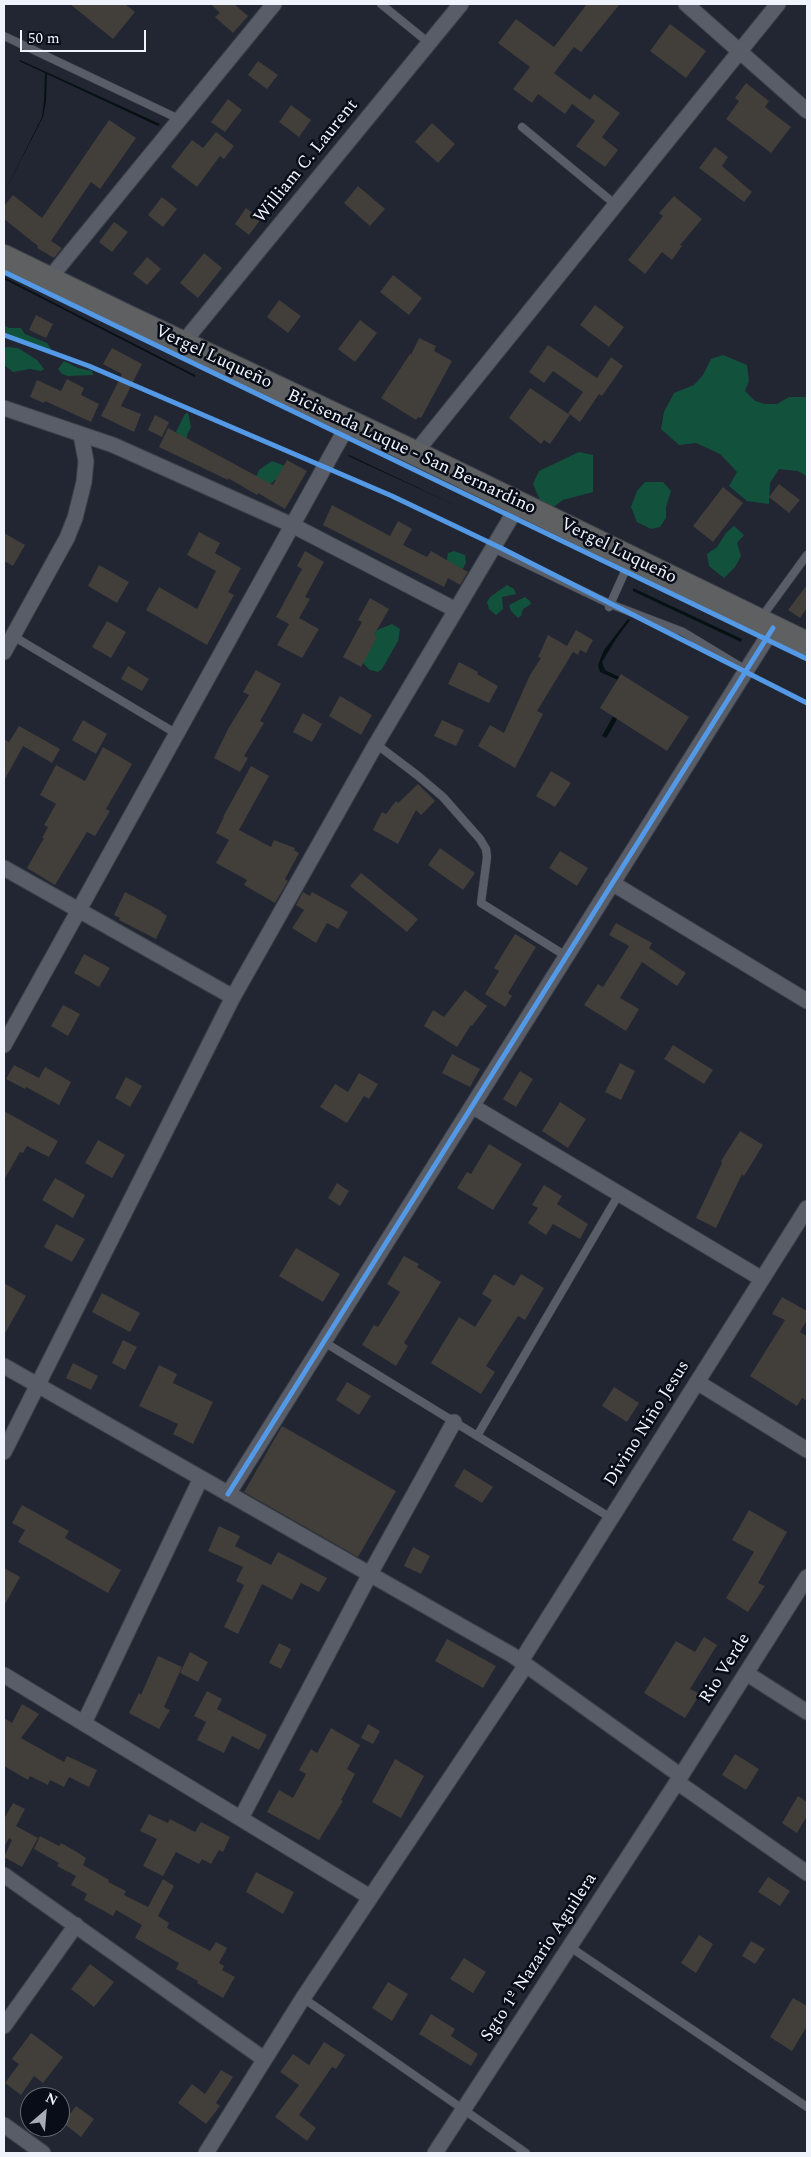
<!DOCTYPE html>
<meta charset="utf-8">
<style>
body{margin:0}
#map{position:relative;width:811px;height:2157px;overflow:hidden;background:#212632;font-family:Spectral,serif}
canvas{display:block}
.frame{position:absolute;inset:0;border:5px solid #eef3fc;pointer-events:none}
.north{position:absolute;left:20px;top:2087px;width:50px;height:50px;box-sizing:border-box;background:#090d17;border:1px solid #656973;border-radius:50%;rotate:27deg;font-size:14px;font-weight:700;line-height:20px;text-align:center;color:#eef3fc}
.north::after{content:'';display:block;margin:auto;width:18px;height:22px;background:#a6abb5;clip-path:polygon(50% 0,100% 100%,50% 72%,0 100%)}
.scale{position:absolute;left:20px;top:30px;width:126px;height:22px;box-sizing:border-box;border:2px solid #eef3fc;border-top:0;padding-left:6px;font-size:15px;line-height:18px;white-space:nowrap;color:#eef3fc;-webkit-text-stroke:4px #090d17;paint-order:stroke}
</style>
<div id="map">
<canvas width="811" height="2157"></canvas>
<div class="frame"></div>
<div class="north">N</div>
<div class="scale">50 m</div>
</div>
<script>
const ctx = document.querySelector('canvas').getContext('2d');
ctx.lineJoin = 'round';
function fill(path, color) { ctx.fillStyle = color; ctx.fill(path, 'evenodd'); }
const poly = rows => new Path2D(rows.map(r => 'M' + r).join(''));
function stroke(path, color, width, dash) { ctx.strokeStyle = color; ctx.lineWidth = width; ctx.lineCap = dash ? 'butt' : 'round'; ctx.setLineDash(dash || []); ctx.stroke(path); }
function write(font, color, halo, rows, align = 'center') {
  ctx.font = font + ' Spectral,serif'; ctx.lineWidth = 5; ctx.setLineDash([]); ctx.textBaseline = 'middle'; ctx.strokeStyle = halo; ctx.fillStyle = color; for (const [text, x, y, turn = 0] of rows) {
    ctx.save(); ctx.translate(x, y); ctx.rotate((+turn || 0) * Math.PI / 180); ctx.textAlign = isNaN(turn) ? turn : align; if (halo) ctx.strokeText(text, 0, 0); ctx.fillText(text, 0, 0); ctx.restore();
  }
}
fill(poly([
 [4,270,807,657,807,661,4,274]
]), '#144131');
fill(poly([
 [4,325,9,328,21,328,25,334,47,343,51,349,44,351,15,337,4,338],
 [7,347,18,348,37,360,44,369,41,371,30,369,13,372,4,365,4,349],
 [723,355,747,365,749,381,745,391,755,401,765,404,777,404,789,397,807,397,807,476,798,471,779,469,770,483,769,504,747,501,729,486,737,472,720,454,696,443,679,445,661,429,664,412,674,393,694,385,703,375,711,359],
 [64,361,78,368,92,371,93,375,68,376,62,374,58,369],
 [188,413,191,427,187,435,187,442,176,432,185,414],
 [579,452,593,455,593,492,563,500,552,508,540,500,533,484,539,471],
 [272,461,285,466,279,480,275,480,267,487,256,477,259,470],
 [645,482,663,482,671,491,666,507,666,518,660,527,651,529,637,522,631,507,637,491],
 [734,526,744,535,737,543,741,556,735,567,724,578,709,566,707,554,717,547,726,533],
 [454,551,465,555,466,562,463,569,459,570,447,560,448,553],
 [507,585,514,589,516,594,502,597,503,609,496,615,489,609,487,602,490,597],
 [525,597,530,601,531,604,523,609,521,616,518,618,511,611,509,605],
 [392,624,400,629,398,641,382,669,378,672,370,670,363,663,362,657,366,647,377,630]
]), '#12523c');
fill(poly([
 [20,60,160,124,158,126,47,74,46,101,43,117,4,193,42,117,44,101,45,73,19,61],
 [4,277,195,375,195,377,4,279],
 [349,455,459,507,348,456],
 [633,588,742,639,741,642,637,593,633,591],
 [628,619,630,620,616,639,602,662,605,670,619,677,621,709,615,723,606,738,602,736,615,713,618,680,600,672,598,665,604,650]
]), '#061113');
fill(poly([
 [70,4,125,4,135,12,113,39],
 [211,4,234,4,248,16,233,33,215,17,220,13],
 [587,4,620,4,581,52,574,47,554,73,590,100,594,94,620,113,602,137,618,150,605,167,576,146,595,121,572,104,565,114,538,94,532,103,513,89,530,67,498,43,516,19,554,47],
 [670,24,706,51,686,78,650,51],
 [258,61,278,75,267,89,248,75],
 [746,83,769,101,765,107,791,127,771,153,726,119,739,101,735,98],
 [228,99,242,110,225,132,211,122],
 [291,105,311,120,299,137,279,122],
 [109,120,136,138,100,189,91,182,51,241,62,248,54,258,37,248,38,246,4,219,4,206,13,195,42,218],
 [432,123,455,144,438,163,415,142],
 [216,132,234,146,224,159,220,156,197,187,171,167,192,140,203,148],
 [715,147,728,157,722,166,752,192,744,202,699,168],
 [358,186,385,209,370,226,344,203],
 [674,196,702,219,680,245,682,246,672,260,662,252,645,274,628,260,663,216,659,213],
 [162,197,177,209,163,227,148,215],
 [246,208,261,219,249,235,235,224],
 [114,222,128,232,112,252,99,242],
 [204,253,222,268,198,298,180,283],
 [147,257,161,269,147,285,133,274],
 [393,275,422,298,409,315,380,292],
 [279,300,301,316,288,333,267,317],
 [595,305,624,327,609,347,580,325],
 [36,315,53,324,46,338,29,330],
 [360,320,377,333,355,362,338,349],
 [419,338,436,346,434,351,452,361,421,418,418,417,416,420,381,398,410,354,411,355],
 [548,345,597,378,611,357,623,366,602,396,599,394,580,422,568,413,583,392,553,371,544,383,529,372],
 [112,348,142,364,121,406,141,414,134,432,101,416,122,374,103,364],
 [67,379,84,388,81,395,99,404,91,422,45,401,44,403,30,397,37,380,61,391],
 [530,388,570,415,550,444,544,440,541,444,509,418],
 [155,415,169,422,162,437,148,430],
 [168,428,273,485,287,460,307,471,285,509,258,493,257,495,228,478,228,480,159,447],
 [779,484,800,500,789,513,769,497],
 [723,487,743,503,713,542,693,526],
 [332,505,390,536,398,521,412,529,403,545,427,557,431,551,468,572,460,585,448,578,444,587,323,525],
 [199,532,220,543,215,553,241,568,228,592,234,595,207,645,146,610,159,587,197,609,216,571,187,555],
 [4,533,25,545,13,566,4,561],
 [305,551,324,562,305,597,310,599,299,618,319,629,302,658,277,645,289,624,276,617,302,569,297,566],
 [99,565,129,582,117,603,88,586],
 [807,585,807,608,800,618,788,610],
 [370,598,389,609,374,635,377,637,361,667,343,657,362,622,358,620],
 [107,621,126,632,111,658,92,647],
 [576,630,593,640,586,653,580,650,578,655,573,652,537,711,543,714,515,768,478,746,490,725,504,733,530,675,541,658,538,657,548,635,567,646],
 [459,662,478,672,477,674,498,686,489,703,448,684],
 [128,666,149,679,142,691,121,679],
 [256,670,281,684,260,721,264,723,244,756,248,758,240,772,214,758,228,729,249,695,243,692],
 [621,674,689,717,667,751,600,708],
 [340,696,372,715,361,735,329,716],
 [303,713,322,724,312,742,293,732],
 [83,720,107,734,96,754,72,740],
 [442,720,464,730,456,746,434,736],
 [19,726,60,749,52,763,23,746,4,781,4,739,9,742],
 [103,747,132,764,106,809,110,811,95,836,87,832,55,885,27,868,44,838,42,838,48,827,44,825,56,804,40,795,56,765,85,781],
 [251,766,269,776,239,830,271,847,274,840,295,848,294,850,299,853,285,879,288,881,275,903,244,885,247,880,216,863,229,840,216,833,224,817,223,817],
 [551,771,571,783,555,807,536,796],
 [418,784,435,801,421,815,416,810,398,844,373,830,382,812,386,814,396,801,398,803],
 [440,848,475,873,463,890,428,865],
 [560,851,588,868,577,886,549,868],
 [361,873,418,919,407,932,350,886],
 [125,892,161,911,161,912,167,916,156,939,119,920,120,918,114,915],
 [303,892,310,896,312,892,348,912,338,929,327,923,316,943,292,928,304,910,296,905],
 [616,923,652,943,649,948,686,973,677,986,642,962,620,998,639,1009,626,1031,584,1005,598,984,603,987,629,946,609,935],
 [515,934,536,947,508,993,512,996,505,1007,485,994,499,971,494,968],
 [84,954,110,968,99,987,74,973],
 [465,990,487,1006,472,1026,471,1025,457,1047,424,1026,433,1010,444,1017],
 [63,1005,80,1014,68,1036,51,1026],
 [673,1045,713,1070,704,1084,664,1059],
 [452,1054,480,1069,470,1087,442,1073],
 [620,1063,635,1071,621,1100,605,1092],
 [14,1065,39,1078,45,1067,71,1082,59,1105,26,1087,25,1089,6,1079],
 [520,1071,533,1079,516,1107,503,1099],
 [359,1073,378,1084,369,1099,364,1096,347,1123,320,1107,335,1084,348,1092],
 [126,1077,142,1086,130,1107,115,1098],
 [560,1102,586,1119,568,1148,542,1131],
 [4,1111,58,1141,49,1157,27,1146,23,1153,20,1152,4,1180],
 [740,1131,763,1145,744,1176,742,1174,716,1228,696,1218,722,1163,721,1161],
 [98,1140,125,1155,112,1178,85,1163],
 [489,1144,522,1164,493,1210,457,1188,467,1172,471,1174],
 [55,1178,85,1195,73,1218,42,1200],
 [337,1183,349,1191,340,1206,328,1198],
 [544,1185,562,1196,557,1204,588,1224,580,1239,553,1224,546,1235,528,1223,538,1208,532,1205],
 [56,1224,85,1239,72,1262,44,1247],
 [296,1248,340,1274,323,1302,279,1276],
 [404,1256,419,1264,417,1267,441,1282,404,1343,408,1346,396,1366,362,1345,374,1325,378,1327,400,1292,387,1284],
 [494,1274,514,1286,521,1274,544,1288,525,1320,518,1316,486,1366,495,1372,481,1394,431,1363,459,1317,475,1327,492,1300,482,1294],
 [4,1283,26,1296,4,1335],
 [102,1293,140,1313,130,1332,92,1312],
 [782,1297,807,1311,807,1320,800,1332,807,1336,807,1401,802,1398,797,1406,750,1376,785,1320,772,1314],
 [123,1340,137,1347,125,1370,112,1363],
 [73,1363,98,1376,91,1390,66,1378],
 [159,1365,177,1374,173,1383,213,1402,193,1444,173,1434,178,1424,139,1406],
 [347,1382,371,1396,359,1415,336,1400],
 [614,1387,639,1403,627,1422,602,1406],
 [282,1426,396,1491,358,1557,244,1492],
 [464,1469,493,1487,482,1503,454,1486],
 [22,1505,69,1531,65,1538,121,1570,108,1593,18,1542,25,1530,12,1523],
 [749,1510,787,1532,758,1583,765,1586,748,1612,726,1598,754,1552,732,1540],
 [219,1526,240,1536,235,1546,271,1565,278,1552,327,1578,319,1592,301,1583,292,1600,262,1584,238,1634,224,1627,244,1585,236,1581,243,1567,208,1551],
 [413,1547,430,1556,421,1574,404,1566],
 [4,1568,20,1577,4,1606],
 [704,1637,717,1645,690,1689,700,1694,685,1718,644,1693,676,1641,695,1652],
 [447,1639,496,1666,483,1688,435,1661],
 [279,1643,291,1649,281,1669,269,1663],
 [190,1652,208,1662,198,1682,180,1673],
 [158,1656,182,1667,164,1707,170,1710,159,1729,129,1713,139,1693,141,1695],
 [207,1691,222,1699,217,1709,267,1735,259,1750,232,1736,224,1753,197,1740,206,1722,194,1716],
 [22,1704,39,1714,21,1738,64,1762,67,1756,97,1770,89,1787,69,1777,64,1787,50,1780,48,1785,30,1776,28,1780,4,1766,4,1718,12,1723],
 [368,1724,380,1731,373,1744,361,1738],
 [331,1728,360,1745,347,1769,355,1774,341,1800,343,1801,319,1840,267,1812,279,1790,293,1798,306,1774,299,1770,311,1749,317,1753],
 [735,1754,759,1769,746,1790,722,1775],
 [395,1759,424,1776,401,1818,372,1802],
 [798,1796,807,1802,807,1816,797,1833,782,1823],
 [13,1803,25,1809,16,1826,38,1838,22,1867,4,1857,12,1840,9,1838,4,1848,4,1819],
 [149,1814,168,1823,170,1819,195,1832,201,1822,230,1837,223,1852,219,1850,211,1864,202,1859,199,1864,176,1852,163,1876,143,1866,157,1839,140,1831],
 [40,1836,59,1846,61,1843,77,1852,86,1858,83,1865,109,1880,108,1882,126,1891,124,1895,148,1907,163,1879,174,1886,158,1916,169,1923,167,1928,210,1951,216,1942,227,1948,219,1963,224,1966,222,1970,235,1977,223,1998,197,1983,198,1981,176,1969,179,1963,135,1938,142,1925,116,1910,113,1916,84,1900,87,1894,71,1885,76,1876,57,1866,59,1863,34,1849],
 [256,1872,294,1892,283,1914,246,1892],
 [768,1877,790,1891,780,1906,758,1892],
 [699,1935,713,1944,696,1973,681,1963],
 [751,1941,765,1949,755,1964,742,1956],
 [464,1958,486,1972,473,1993,450,1979],
 [90,1964,114,1982,94,2007,71,1989],
 [388,1982,408,1994,392,2021,372,2008],
 [793,1998,807,2006,807,2026,792,2051,770,2037],
 [431,2014,455,2029,451,2036,478,2054,471,2066,419,2034],
 [31,2033,63,2057,43,2083,34,2076,21,2095,5,2083,19,2064,12,2059],
 [324,2042,345,2055,336,2069,332,2067,299,2115,316,2128,307,2141,275,2117,299,2085,280,2072,293,2054,309,2065],
 [221,2070,233,2077,216,2103,220,2106,206,2124,178,2103,192,2084,205,2094],
 [76,2106,94,2119,81,2137,63,2123]
]), '#423e3a');
const lane = poly([
 [381,4,429,43],
 [4,36,179,119],
 [522,127,616,205],
 [493,548,610,604,683,632,746,670],
 [609,607,630,560],
 [761,618,807,555],
 [13,636,177,734],
 [376,744,417,775,443,797,480,839,486,849,487,857,481,903,566,956],
 [324,1342,611,1518],
 [477,1436,619,1194],
 [570,1947,807,2107],
 [303,1998,526,2153]
]);
const street = poly([
 [686,4,807,111],
 [49,279,274,4],
 [182,344,461,4],
 [4,408,113,445,292,525,456,610,519,504],
 [415,453,778,4],
 [4,652,67,538,75,518,84,482,86,461,81,435],
 [4,868,233,997],
 [612,883,807,1001],
 [4,1045,349,423],
 [472,1106,762,1279],
 [4,1366,512,1655,681,1776],
 [697,1382,807,1450],
 [4,1452,233,997,376,744,456,610],
 [228,1494,773,628],
 [521,1661,807,1208],
 [746,1673,807,1712],
 [4,1675,370,1897],
 [84,1723,201,1478],
 [677,1782,807,1873],
 [241,1818,370,1574,454,1422],
 [4,1875,264,2059],
 [4,2026,76,1925],
 [4,2125,43,2153],
 [206,2153,303,1998,526,1665],
 [435,2153,677,1782,807,1577]
]);
const primary = poly([
 [4,257,125,316,415,453,807,644]
]);
stroke(lane, '#3e414a', 9);
stroke(street, '#3e414a', 17);
stroke(primary, '#3e414a', 26);
stroke(lane, '#585d67', 8);
stroke(street, '#585d67', 15);
stroke(primary, '#5e6062', 24);
stroke(poly([
 [4,272,807,659],
 [4,335,89,366,392,496,503,549,807,703],
 [228,1494,773,628]
]), '#5399e6', 5);
write('18px', '#eef3fc', '#090d17', [
 ["William C. Laurent",307,162,-51],
 ["Vergel Luqueño",213,358,25],
 ["Bicisenda Luque - San Bernardino",411,453,25],
 ["Vergel Luqueño",618,552,26],
 ["Divino Niño Jesus",648,1424,-58],
 ["Rio Verde",726,1669,-58],
 ["Sgto 1º Nazario Aguilera",540,1958,-57]
]);
</script>
